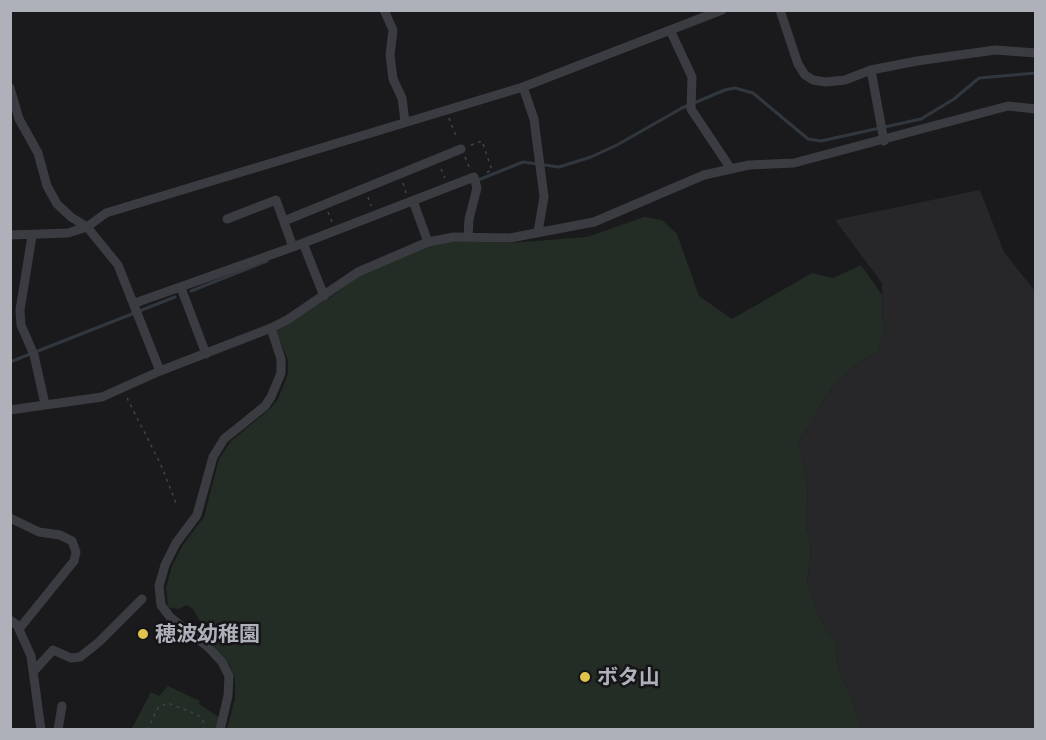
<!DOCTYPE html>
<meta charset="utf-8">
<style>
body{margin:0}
#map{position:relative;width:1046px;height:740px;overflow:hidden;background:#1a1a1c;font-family:Commissioner,sans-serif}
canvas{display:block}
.frame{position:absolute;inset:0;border:12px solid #aeb0ba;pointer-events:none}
</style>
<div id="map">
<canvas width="1046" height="740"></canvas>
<div class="frame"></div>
</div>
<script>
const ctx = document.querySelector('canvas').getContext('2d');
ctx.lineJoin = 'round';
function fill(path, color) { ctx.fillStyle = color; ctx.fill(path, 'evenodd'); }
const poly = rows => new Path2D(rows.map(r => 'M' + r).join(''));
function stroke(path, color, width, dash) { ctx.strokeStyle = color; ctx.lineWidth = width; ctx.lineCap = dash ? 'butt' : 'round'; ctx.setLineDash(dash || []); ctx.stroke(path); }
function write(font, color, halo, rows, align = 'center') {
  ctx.font = font + ' Commissioner,"Noto Sans JP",sans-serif'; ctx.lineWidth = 5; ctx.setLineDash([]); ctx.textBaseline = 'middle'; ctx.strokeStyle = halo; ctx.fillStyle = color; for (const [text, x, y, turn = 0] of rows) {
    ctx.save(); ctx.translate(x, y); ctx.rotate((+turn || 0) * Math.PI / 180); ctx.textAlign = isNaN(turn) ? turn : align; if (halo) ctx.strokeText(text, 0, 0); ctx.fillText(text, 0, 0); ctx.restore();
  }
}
fill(poly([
 [980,190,1004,252,1035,291,1035,729,860,729,855,707,838,668,835,642,821,621,807,583,811,553,806,519,808,486,798,443,833,385,862,360,879,352,883,330,882,283,835,220]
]), '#272629');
fill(poly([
 [644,217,662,220,677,234,699,296,732,319,812,273,833,278,861,265,882,295,883,330,879,352,862,360,833,385,798,443,808,486,806,519,811,553,807,583,821,621,835,642,838,668,855,707,860,729,227,729,235,698,235,678,229,664,215,648,193,609,187,605,178,609,168,607,166,588,172,566,183,545,204,517,219,459,231,441,271,408,278,399,288,374,288,360,276,331,335,294,361,274,435,244,461,241,509,243,587,237],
 [168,686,200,701,199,704,220,718,216,729,131,730,151,692,159,696]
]), '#242c26');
stroke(poly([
 [478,180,523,162,559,167,591,157,617,145,682,108,725,90,735,88,753,93,808,139,821,141,921,119,954,99,979,78,1036,73],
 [191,291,267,261],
 [10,362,175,297]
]), '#31373f', 3);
stroke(poly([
 [449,118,457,139],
 [471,145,482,141,492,170,484,174],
 [465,157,470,169],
 [441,169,445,178],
 [403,183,406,193],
 [368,197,371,206],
 [328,212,332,222],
 [127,398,161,465,176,503],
 [147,730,158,708,168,703,198,715,203,720,204,730]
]), '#424248', 1.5, [3, 4.5]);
stroke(poly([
 [384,10,393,30,390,55,393,79,402,98,405,122],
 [780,10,798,64,805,75,813,80,826,82,845,80,871,70,917,61,995,50,1036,53],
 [671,32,692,77,691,109,731,169],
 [871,70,884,141],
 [523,87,534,119,544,197,538,232],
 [10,88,19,119,38,153,47,186,57,204,71,217,87,227,118,265,160,371],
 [413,201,428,242],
 [227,219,276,200,293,247],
 [284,221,461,149],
 [10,235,68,233,87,227,106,213,523,87,722,10],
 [32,236,20,310,21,325,34,355,45,404],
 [303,243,324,296],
 [181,288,206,354],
 [135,303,293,247,474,177,477,188,469,219,468,237],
 [10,410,102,397,160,371,271,328,287,320,358,272,428,242,454,237,510,238,594,222,704,175,749,165,794,163,1008,106,1036,109],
 [10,518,39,532,60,535,72,541,76,552,74,561,19,629],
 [10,620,17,625,31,656,41,730],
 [34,671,53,650,71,658,80,657,99,642,142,599],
 [58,730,62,706],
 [220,730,228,696,229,676,222,662,208,647,170,617,161,605,159,586,165,565,176,543,197,515,213,457,224,439,265,406,271,397,281,373,281,359,271,328]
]), '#3b3c41', 9);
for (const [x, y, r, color] of [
 [143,634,6,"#e1c44d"],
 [585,677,6,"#e1c44d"]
]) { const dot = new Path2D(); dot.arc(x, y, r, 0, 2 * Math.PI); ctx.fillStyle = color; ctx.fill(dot); stroke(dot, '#151517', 2); }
write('bold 21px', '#aeb0ba', '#151517', [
 ["穂波幼稚園",155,634],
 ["ボタ山",597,677]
], 'left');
</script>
